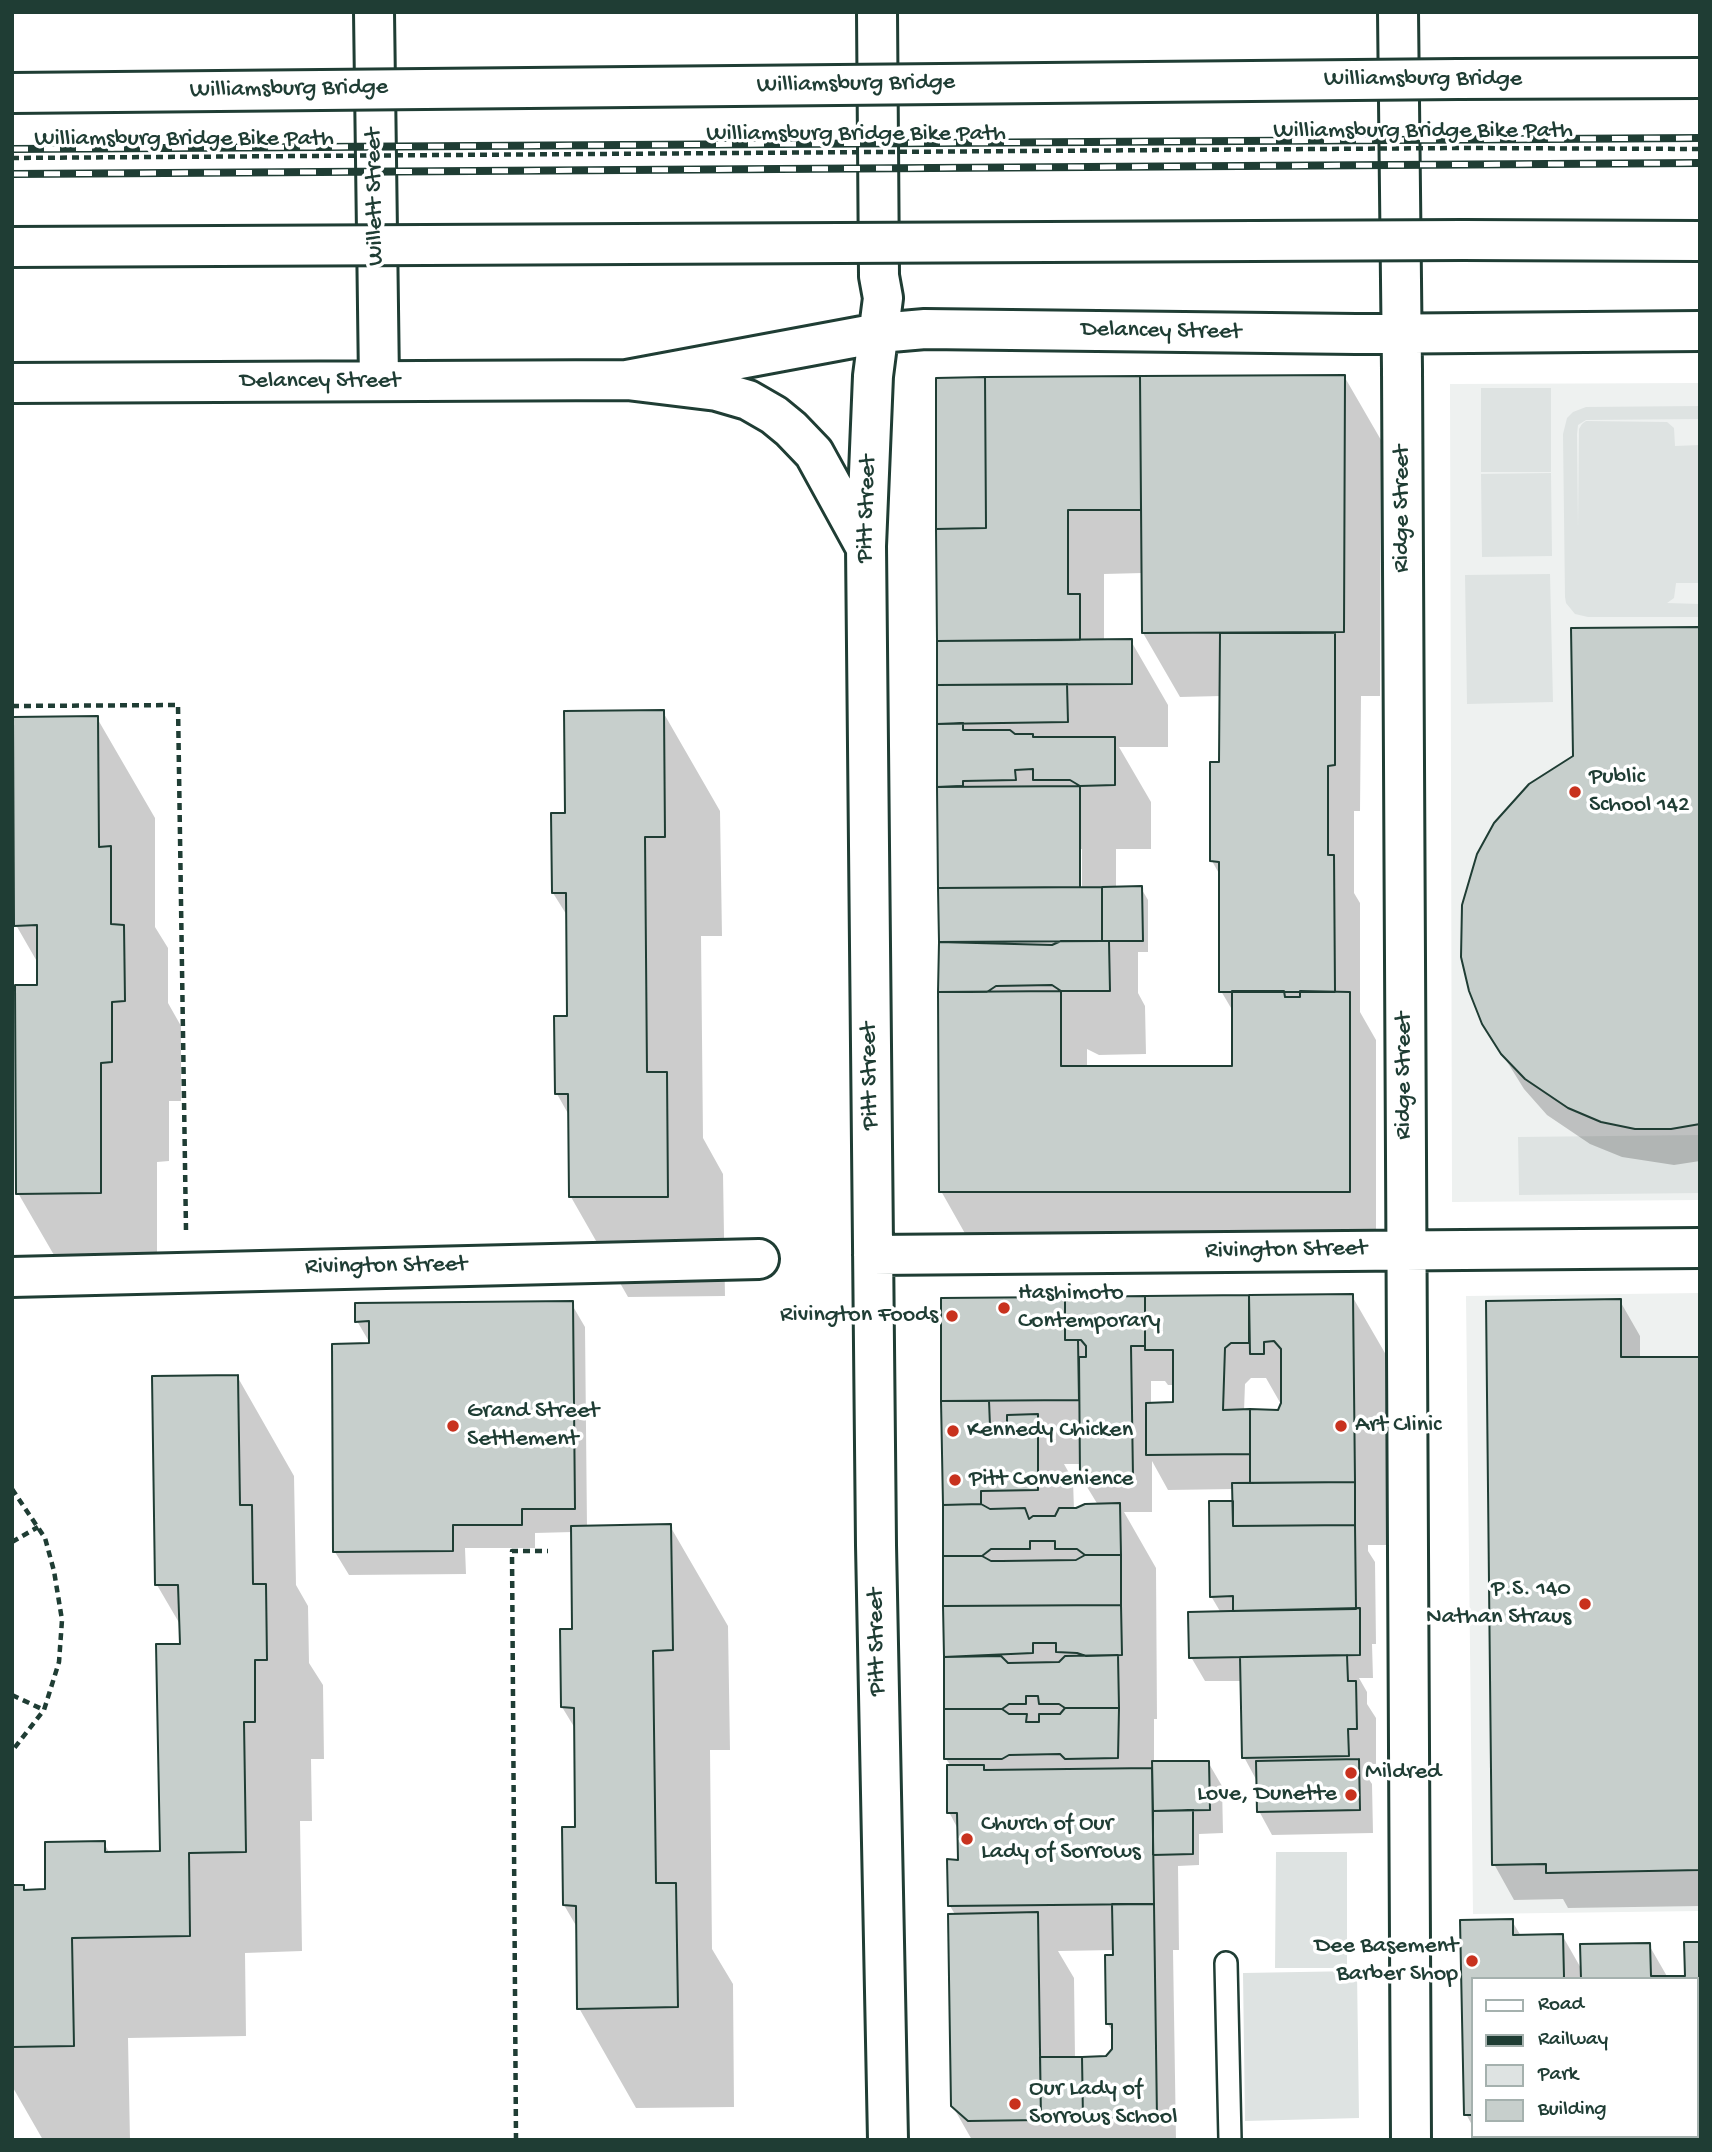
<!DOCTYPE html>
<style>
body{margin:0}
#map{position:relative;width:1712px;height:2152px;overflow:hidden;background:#fff;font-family:"Gochi Hand",sans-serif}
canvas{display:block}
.frame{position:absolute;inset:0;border:14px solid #1f3d34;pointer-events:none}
.legend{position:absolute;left:1471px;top:1977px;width:228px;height:161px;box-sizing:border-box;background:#fff;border:2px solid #a5b1ae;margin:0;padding:9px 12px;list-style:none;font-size:21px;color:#1f3d34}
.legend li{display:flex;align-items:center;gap:14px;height:35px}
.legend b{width:35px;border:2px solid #a5b1ae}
</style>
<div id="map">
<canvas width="1712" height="2152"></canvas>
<div class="frame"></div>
<ul class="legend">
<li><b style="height:9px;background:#fff"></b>Road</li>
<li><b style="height:9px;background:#1f3d34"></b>Railway</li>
<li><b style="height:19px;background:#dee3e2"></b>Park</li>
<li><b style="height:19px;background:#c7cfcc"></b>Building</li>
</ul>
</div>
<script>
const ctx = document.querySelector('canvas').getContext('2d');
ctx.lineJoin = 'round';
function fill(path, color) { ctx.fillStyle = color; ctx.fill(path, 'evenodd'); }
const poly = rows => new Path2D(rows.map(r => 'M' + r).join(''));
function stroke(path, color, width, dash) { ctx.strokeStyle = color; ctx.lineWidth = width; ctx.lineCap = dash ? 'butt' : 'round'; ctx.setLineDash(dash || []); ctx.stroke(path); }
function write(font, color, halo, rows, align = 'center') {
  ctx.font = font + ' "Gochi Hand",sans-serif'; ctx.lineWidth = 7; ctx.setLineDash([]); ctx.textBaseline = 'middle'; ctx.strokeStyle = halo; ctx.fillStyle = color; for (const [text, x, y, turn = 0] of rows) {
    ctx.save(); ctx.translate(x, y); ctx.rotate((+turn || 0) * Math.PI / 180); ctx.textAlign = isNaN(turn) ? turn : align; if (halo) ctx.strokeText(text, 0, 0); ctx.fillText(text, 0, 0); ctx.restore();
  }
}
fill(poly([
 [1700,383,1700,1200,1452,1202,1450,384],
 [1700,1293,1700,1911,1473,1914,1466,1296]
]), '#eef1f0');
fill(poly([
 [1481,388,1551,388,1551,472,1481,472],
 [1700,406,1700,419,1586,420,1578,425,1577,434,1578,528,1579,429,1582,424,1586,421,1667,422,1674,428,1675,446,1700,445,1700,583,1676,583,1674,598,1667,603,1700,604,1700,617,1588,617,1575,614,1566,603,1565,597,1563,434,1567,418,1573,412,1586,407],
 [1551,473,1552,556,1482,557,1481,474],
 [1550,574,1553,702,1467,704,1465,575],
 [1700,1135,1700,1193,1519,1195,1518,1137],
 [1276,1852,1347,1852,1347,1968,1275,1968],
 [1357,1971,1359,2118,1245,2121,1243,1973]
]), '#dee3e2');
fill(poly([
 [1344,376,1381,440,1380,696,1361,696,1360,811,1354,811,1354,893,1360,903,1360,1012,1376,1040,1376,1237,967,1237,941,1191,937,379],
 [1143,573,1143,633,1180,697,1221,696,1221,763,1212,861,1221,877,1221,991,1234,1013,1234,1068,1087,1068,1087,1049,1099,1055,1146,1054,1145,1006,1138,993,1138,952,1148,952,1148,900,1141,888,1116,888,1116,849,1151,849,1151,802,1119,747,1168,747,1168,705,1131,641,1105,642,1104,639,1104,574],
 [1078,849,1082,849,1082,896,1079,896],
 [1700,629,1700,1161,1674,1165,1622,1157,1590,1144,1547,1115,1524,1089,1483,1023,1575,757],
 [663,712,720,811,722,936,701,936,703,1138,723,1174,725,1296,628,1297,571,1197,570,1117,557,1094,569,1018,568,917,553,893,566,815],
 [97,718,155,818,155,927,168,948,168,1003,181,1026,181,1101,169,1101,169,1161,157,1162,157,1292,76,1293,18,1193,39,986,39,965,16,925],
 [1352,1296,1389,1360,1391,1545,1368,1545,1368,1551,1375,1562,1376,1644,1372,1644,1373,1678,1359,1678,1367,1692,1367,1704,1376,1718,1376,1764,1368,1764,1368,1778,1372,1784,1373,1833,1272,1835,1259,1811,1258,1783,1244,1757,1242,1681,1205,1681,1191,1657,1221,1613,1211,1596,1234,1502,1234,1489,1168,1490,1152,1461,1152,1512,1124,1512,1156,1568,1157,1719,1154,1719,1154,1763,1208,1762,1222,1786,1223,1833,1199,1834,1199,1865,1178,1866,1179,1950,1173,1950,1176,2140,972,2140,952,2105,956,1916,950,1906,960,1861,959,1831,949,1812,951,1766,946,1759,943,1299],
 [1251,1378,1266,1378,1282,1406,1279,1411,1244,1411,1245,1384],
 [1151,1381,1165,1381,1168,1385,1175,1385,1175,1404,1151,1404],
 [1064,1464,1081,1464,1081,1477,1098,1505,1074,1510,1073,1480],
 [1115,1950,1107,2023,1114,2034,1114,2050,1107,2058,1075,2058,1074,1978,1058,1951],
 [1620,1301,1640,1336,1640,1359,1700,1358,1700,1906,1568,1908,1563,1899,1514,1900,1494,1864],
 [571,1303,585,1327,587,1527,670,1526,728,1626,730,1750,710,1750,712,1949,733,1984,734,2107,636,2108,579,2008,578,1929,564,1905,577,1828,576,1730,562,1707,574,1630,573,1532,535,1533,535,1548,465,1548,466,1574,349,1575,335,1552,371,1345,357,1321],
 [237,1376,294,1476,296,1585,308,1606,309,1663,323,1685,324,1759,311,1759,312,1821,300,1821,302,1951,245,1953,246,2036,128,2038,130,2140,43,2140,12,2086,12,1887,23,1887,25,1891,47,1891,104,1843,110,1854,162,1853,182,1646,181,1626,157,1585],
 [1512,1921,1521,1936,1562,1935,1582,1970,1649,1945,1668,1978,1686,1978,1700,1943,1700,2136,1696,2130,1696,1979,1472,1979,1472,2125,1466,2114,1462,1922],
 [1479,2136,1687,2136,1687,2140,1481,2140]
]), '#0003');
const building = poly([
 [1345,375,1344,632,1142,633,1140,376,1345,375],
 [1140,376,1141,510,1068,510,1068,594,1080,594,1080,640,937,641,936,529,986,528,985,377,1140,376],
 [985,377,986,528,936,529,936,378,985,377],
 [1700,627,1700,1124,1671,1129,1635,1129,1601,1122,1568,1108,1525,1079,1501,1054,1482,1024,1469,991,1461,957,1462,905,1477,854,1494,823,1529,784,1573,756,1571,628,1700,627],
 [1220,633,1335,633,1335,765,1328,766,1328,855,1334,855,1335,992,1219,992,1219,862,1210,861,1210,762,1219,762,1220,633],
 [1132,639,1132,684,937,685,937,641,1132,639],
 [1067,684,1068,722,937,724,937,685,1067,684],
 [664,710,665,837,645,837,647,1072,667,1072,668,1197,569,1197,568,1094,555,1094,554,1016,567,1016,566,893,552,893,551,813,565,813,564,711,664,710],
 [98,716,99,847,111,846,111,924,124,925,125,1001,112,1002,112,1062,101,1063,101,1193,16,1194,15,985,37,985,37,925,14,926,13,717,98,716],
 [963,723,963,730,1010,730,1015,734,1033,734,1033,737,1115,737,1115,785,1080,786,1070,780,1033,780,1033,769,1015,770,1016,780,963,781,963,786,937,787,937,724,963,723],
 [1080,786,1080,887,938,888,937,787,1080,786],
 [1142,886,1143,941,1102,941,1102,887,1142,886],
 [1102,887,1102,941,939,942,938,888,1102,887],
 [1061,941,1109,941,1110,991,1061,991,1052,985,996,986,987,992,938,992,939,942,1052,945,1061,941],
 [1061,991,1061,1066,1232,1066,1232,991,1284,991,1285,997,1300,997,1300,991,1350,992,1350,1192,939,1192,938,992,1061,991],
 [1353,1294,1355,1482,1250,1483,1250,1409,1278,1410,1281,1403,1281,1349,1274,1341,1264,1342,1264,1354,1250,1354,1249,1295,1353,1294],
 [1249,1295,1249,1343,1231,1343,1225,1348,1223,1410,1250,1409,1250,1454,1146,1455,1146,1403,1173,1402,1173,1350,1145,1350,1145,1296,1249,1295],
 [1145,1296,1145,1346,1131,1346,1133,1477,1080,1477,1079,1357,1086,1357,1086,1346,1081,1340,1065,1340,1065,1297,1145,1296],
 [1065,1297,1065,1340,1078,1340,1079,1400,941,1401,941,1298,1065,1297],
 [1621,1299,1621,1357,1700,1357,1700,1870,1546,1873,1546,1864,1492,1865,1486,1301,1621,1299],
 [573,1301,575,1509,522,1509,522,1525,453,1525,453,1551,333,1552,332,1344,369,1343,369,1321,355,1322,355,1303,573,1301],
 [238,1375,240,1505,252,1505,253,1584,266,1584,267,1660,255,1660,255,1722,244,1722,246,1852,189,1853,190,1936,72,1938,74,2046,12,2047,12,1885,24,1885,24,1890,45,1889,45,1842,105,1841,105,1852,160,1851,156,1644,180,1644,178,1585,155,1585,152,1376,238,1375],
 [941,1401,989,1401,990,1426,997,1431,1007,1431,1007,1415,1038,1414,1038,1490,981,1491,981,1504,943,1505,941,1401],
 [1355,1482,1355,1525,1233,1526,1232,1483,1355,1482],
 [1209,1501,1233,1501,1233,1526,1355,1525,1356,1609,1233,1611,1233,1596,1210,1597,1209,1501],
 [1120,1503,1121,1555,1085,1555,1077,1549,1055,1549,1055,1541,1030,1541,1030,1549,991,1549,982,1556,943,1556,943,1505,981,1504,990,1509,1025,1508,1029,1519,1033,1516,1055,1516,1059,1508,1076,1508,1085,1504,1120,1503],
 [671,1524,673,1650,653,1651,656,1883,676,1883,678,2007,577,2009,576,1906,563,1905,562,1827,575,1827,574,1708,561,1707,560,1629,572,1629,571,1526,671,1524],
 [1085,1555,1121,1555,1121,1605,943,1606,943,1556,982,1556,991,1561,1002,1561,1076,1560,1085,1555],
 [1121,1605,1122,1655,1086,1656,1077,1653,1056,1652,1056,1643,1033,1643,1033,1653,944,1657,943,1606,1121,1605],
 [1360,1608,1360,1655,1189,1658,1188,1612,1360,1608],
 [1118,1655,1119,1708,1065,1708,1059,1704,1039,1704,1038,1696,1026,1696,1026,1704,1009,1704,1002,1709,944,1709,944,1657,1001,1656,1008,1663,1059,1662,1065,1656,1118,1655],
 [1347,1655,1348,1681,1356,1681,1357,1729,1348,1729,1349,1756,1242,1758,1240,1657,1347,1655],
 [1065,1708,1119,1708,1118,1758,1065,1759,1060,1754,1009,1755,1002,1759,944,1759,944,1709,1002,1709,1009,1714,1027,1714,1026,1722,1039,1722,1039,1714,1060,1714,1065,1708],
 [1359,1759,1360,1810,1257,1812,1256,1761,1359,1759],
 [1152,1761,1209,1761,1210,1810,1153,1811,1152,1761],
 [947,1765,984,1765,984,1770,1152,1768,1154,1904,948,1906,947,1859,958,1860,957,1813,947,1813,947,1765],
 [1193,1810,1193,1854,1153,1855,1153,1811,1193,1810],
 [1112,1904,1154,1904,1157,2118,1083,2119,1082,2057,1106,2056,1112,2049,1112,2024,1106,2024,1105,1955,1113,1955,1112,1904],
 [1038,1912,1041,2120,968,2121,951,2106,948,1914,1038,1912],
 [1513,1919,1513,1935,1563,1934,1564,1977,1562,1979,1472,1979,1472,2115,1464,2115,1460,1920,1513,1919],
 [1684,1942,1700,1942,1700,2112,1696,2112,1696,1979,1581,1979,1580,1944,1650,1943,1651,1976,1685,1976,1684,1942],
 [1040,2057,1082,2057,1083,2119,1041,2120,1040,2057]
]);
fill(building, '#c7cfcc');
stroke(building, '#1f3d34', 2);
const lane = poly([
 [1226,1963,1230,2140]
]);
const street = poly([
 [374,12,379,381],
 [877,12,879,276,883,298,873,376,866,546,876,1545,888,2140],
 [1398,12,1402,370,1411,2140],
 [627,380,879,333,925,329,1356,334,1700,331],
 [12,383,627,380,717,391,748,400,774,415,791,429,814,453,865,546],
 [873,1255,1700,1248],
 [12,1277,759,1259]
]);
const highway = poly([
 [1458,79,1700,78],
 [1462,240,1700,241]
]);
stroke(lane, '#1f3d34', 26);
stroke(street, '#1f3d34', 44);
stroke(highway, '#1f3d34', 44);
stroke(poly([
 [12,706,178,705,186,1230],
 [12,1489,45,1538,54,1571,62,1620,59,1662,44,1710,12,1751],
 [12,1542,38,1527],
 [12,1695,44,1710],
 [516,2140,512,1551,548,1551]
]), '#1f3d34', 4.5, [7, 5]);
stroke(lane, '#fff', 21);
stroke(street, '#fff', 38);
stroke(highway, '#fff', 38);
const rail = poly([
 [12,149,1700,138],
 [12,174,1700,163]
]);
stroke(rail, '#1f3d34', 8);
stroke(rail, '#fff', 5, [16]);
const highwayBridge = poly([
 [12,93,1458,79],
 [12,247,1462,240]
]);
stroke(highwayBridge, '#1f3d34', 44, []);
stroke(poly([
 [12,158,1460,148,1700,149]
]), '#1f3d34', 4.5, [7, 5]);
stroke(highwayBridge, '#fff', 38);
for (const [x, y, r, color] of [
 [1575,792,7,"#c8321e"],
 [1004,1308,7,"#c8321e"],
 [952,1316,7,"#c8321e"],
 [453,1426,7,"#c8321e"],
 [1341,1426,7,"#c8321e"],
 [953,1431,7,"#c8321e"],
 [955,1480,7,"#c8321e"],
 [1585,1604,7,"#c8321e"],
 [1351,1773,7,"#c8321e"],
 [1351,1795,7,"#c8321e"],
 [967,1839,7,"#c8321e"],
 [1472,1961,7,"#c8321e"],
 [1015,2104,7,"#c8321e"]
]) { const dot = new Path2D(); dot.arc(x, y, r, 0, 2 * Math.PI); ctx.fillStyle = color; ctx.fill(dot); stroke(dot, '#fff', 2.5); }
write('24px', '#1f3d34', '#fff', [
 ["Williamsburg Bridge",1423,80],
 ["Williamsburg Bridge",856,85,-1],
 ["Williamsburg Bridge",289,90,-1],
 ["Williamsburg Bridge Bike Path",1423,132],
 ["Williamsburg Bridge Bike Path",856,135],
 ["Williamsburg Bridge Bike Path",184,140],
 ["Willett Street",376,197,-91],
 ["Delancey Street",1161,332,1],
 ["Delancey Street",320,382],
 ["Pitt Street",868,509,-88],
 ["Ridge Street",1403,509,-90],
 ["Pitt Street",871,1076,-91],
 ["Ridge Street",1405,1076,-90],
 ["Rivington Street",1286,1251,-1],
 ["Rivington Street",386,1267,-1],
 ["Pitt Street",878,1642,-91]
]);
write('24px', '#1f3d34', '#fff', [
 ["Public",1589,778],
 ["School 142",1589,806],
 ["Hashimoto",1018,1294],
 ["Contemporary",1018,1322],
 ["Rivington Foods",938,1316,"right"],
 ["Grand Street",467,1412],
 ["Settlement",467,1440],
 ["Art Clinic",1355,1426],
 ["Kennedy Chicken",967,1431],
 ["Pitt Convenience",969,1480],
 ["P.S. 140",1571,1590,"right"],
 ["Nathan Straus",1571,1618,"right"],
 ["Mildred",1365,1773],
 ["Love, Dunette",1337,1795,"right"],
 ["Church of Our",981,1825],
 ["Lady of Sorrows",981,1853],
 ["Dee Basement",1458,1947,"right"],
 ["Barber Shop",1458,1975,"right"],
 ["Our Lady of",1029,2090],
 ["Sorrows School",1029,2118]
], 'left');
</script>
